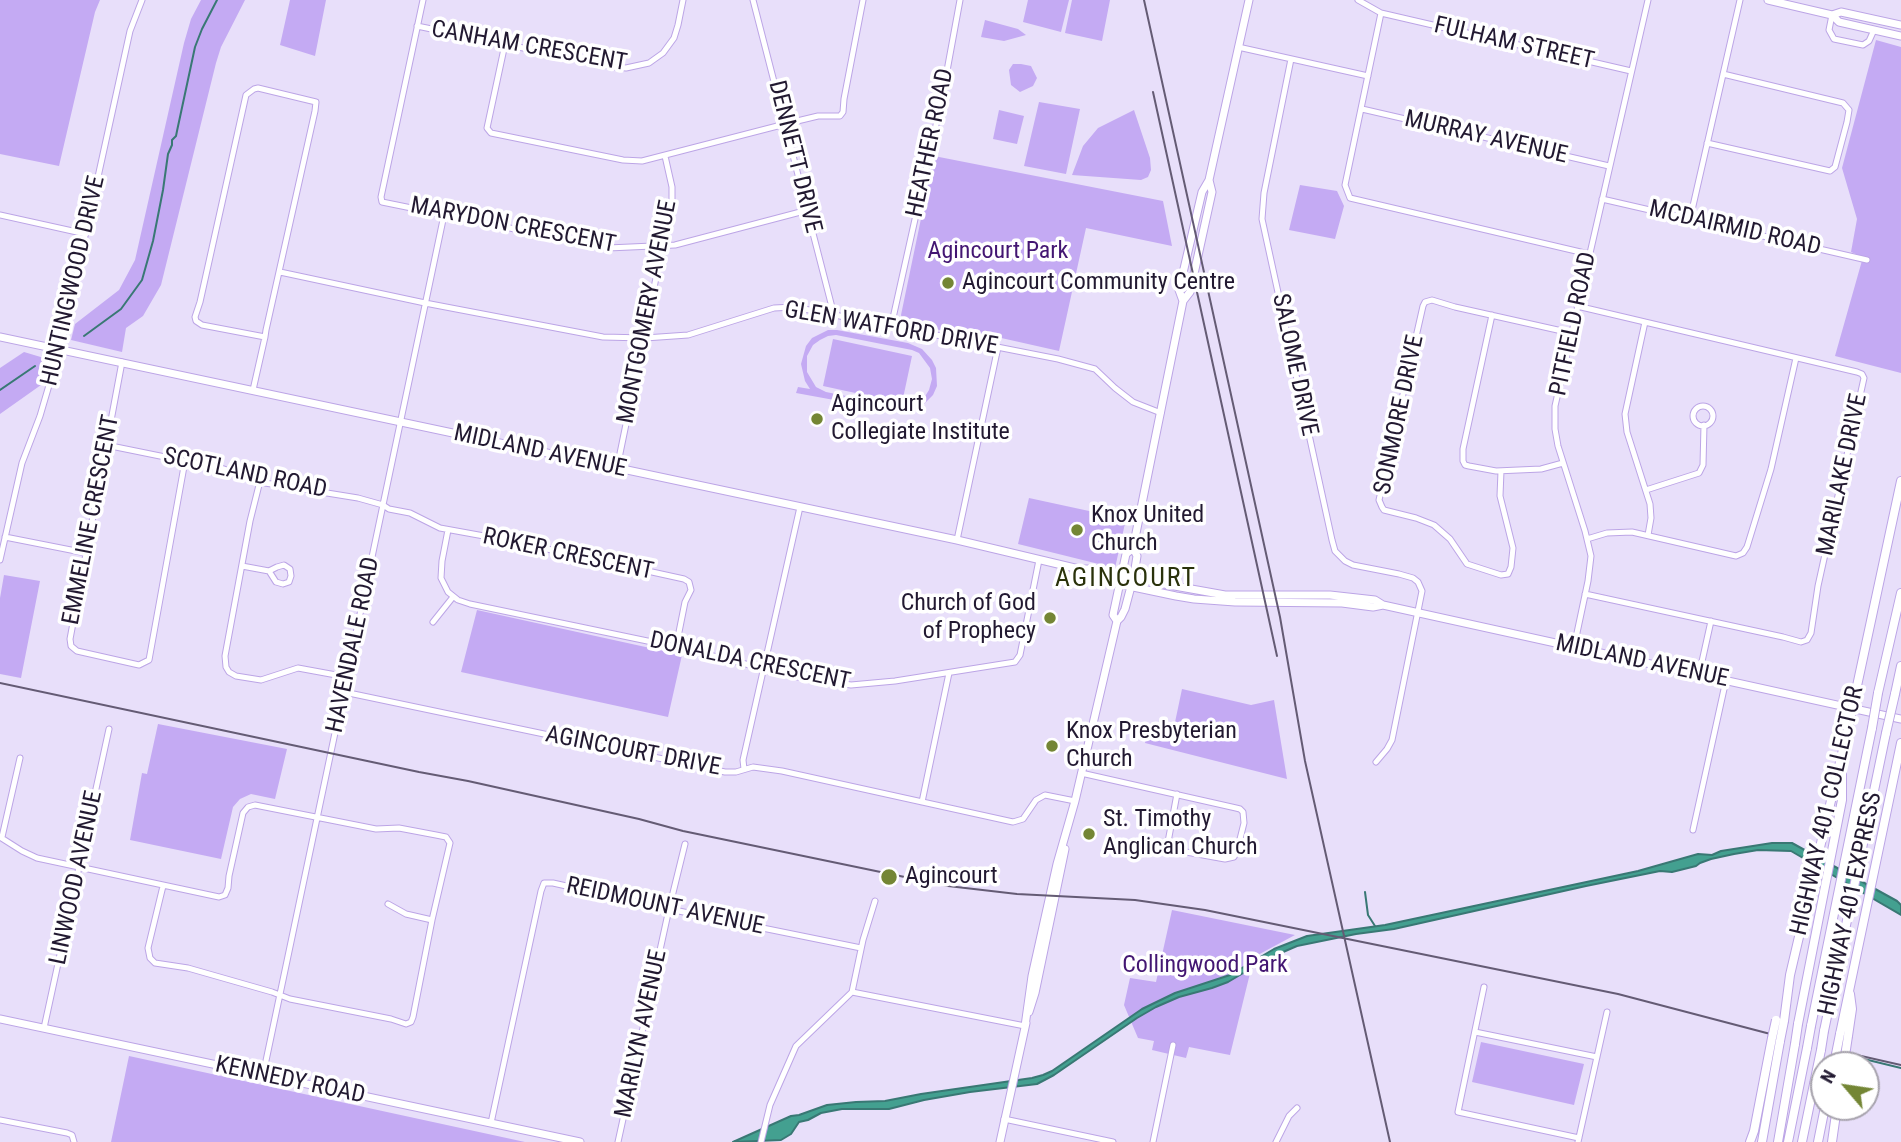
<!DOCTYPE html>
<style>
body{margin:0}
#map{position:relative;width:1901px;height:1142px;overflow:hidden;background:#e8dffa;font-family:"Roboto Condensed",sans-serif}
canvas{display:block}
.north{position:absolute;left:1810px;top:1051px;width:70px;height:70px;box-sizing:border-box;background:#fff;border:2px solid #a7a3ad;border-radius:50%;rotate:299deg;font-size:19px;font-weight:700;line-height:28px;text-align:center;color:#221931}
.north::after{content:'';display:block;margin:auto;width:24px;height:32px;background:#748635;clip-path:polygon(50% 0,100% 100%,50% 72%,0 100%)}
</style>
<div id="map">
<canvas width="1901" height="1142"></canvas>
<div class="north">N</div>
</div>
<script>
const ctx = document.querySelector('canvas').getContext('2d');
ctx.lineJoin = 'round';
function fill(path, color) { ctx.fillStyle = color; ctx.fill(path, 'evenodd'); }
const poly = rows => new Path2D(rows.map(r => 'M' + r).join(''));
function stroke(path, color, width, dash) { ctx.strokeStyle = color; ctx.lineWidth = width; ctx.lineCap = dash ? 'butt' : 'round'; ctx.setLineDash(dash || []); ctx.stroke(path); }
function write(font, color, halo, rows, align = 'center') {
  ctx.font = font + ' "Roboto Condensed",sans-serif'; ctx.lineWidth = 7; ctx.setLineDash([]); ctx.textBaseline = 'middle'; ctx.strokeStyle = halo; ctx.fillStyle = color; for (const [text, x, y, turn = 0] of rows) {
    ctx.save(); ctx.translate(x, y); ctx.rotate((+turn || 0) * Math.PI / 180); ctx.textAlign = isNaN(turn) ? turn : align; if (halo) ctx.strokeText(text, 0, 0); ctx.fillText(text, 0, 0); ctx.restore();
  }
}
fill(poly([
 [0,0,100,0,95,12,59,166,0,154],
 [201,0,245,0,221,47,216,63,161,285,143,316,126,328,122,352,71,340,75,324,119,290,135,260,184,43,191,19],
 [290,0,326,0,315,56,280,45],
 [1028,0,1069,0,1061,32,1023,22],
 [1072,0,1110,0,1102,41,1065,33],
 [985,20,1018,29,1026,35,1004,41,981,37],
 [1876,40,1901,47,1901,373,1835,356,1863,257,1851,252,1857,219,1842,168],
 [1013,64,1021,64,1031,66,1037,78,1033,86,1020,92,1011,85,1009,70],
 [1039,102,1080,109,1066,174,1024,166],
 [999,110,1024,116,1017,144,993,139],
 [1134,110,1150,158,1151,170,1148,177,1141,180,1072,175,1083,146,1098,128],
 [934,156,1163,201,1172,246,1086,228,1059,351,988,335,986,340,903,322,901,315],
 [1300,185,1337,191,1344,206,1335,239,1289,230],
 [828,330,837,330,908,343,922,349,932,360,936,368,937,386,933,395,920,408,905,413,796,393,798,387,810,389,805,381,801,364,806,346,812,338],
 [836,335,912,350,919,353,930,368,932,379,929,390,924,398,918,403,901,407,826,392,816,387,807,372,807,356,813,345,820,340,828,336],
 [833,339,912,356,902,403,823,386],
 [24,352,44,358,41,385,0,414,0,368],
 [1029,498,1126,519,1115,568,1018,544],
 [4,575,40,581,21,678,0,674,0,598],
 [477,610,682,655,668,717,461,672],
 [1182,689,1251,705,1274,700,1287,779,1145,743,1149,723,1174,727],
 [158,724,287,749,275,799,251,794,240,799,233,807,221,859,130,840,142,773,147,774],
 [1172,910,1295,935,1254,957,1230,1055,1189,1047,1186,1058,1152,1050,1154,1041,1138,1038,1124,1005,1130,978,1156,982],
 [1481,1042,1584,1064,1574,1105,1472,1082],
 [129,1056,525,1142,111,1142]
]), '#c4aaf3');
const water = poly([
 [1772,843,1792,843,1897,901,1901,905,1901,915,1791,851,1758,850,1734,854,1711,859,1700,863,1696,866,1672,872,1660,871,1586,886,1394,929,1356,934,1297,946,1267,959,1228,982,1212,988,1179,997,1156,1007,1137,1018,1054,1075,1037,1084,970,1092,924,1100,889,1109,842,1109,821,1113,808,1120,799,1122,791,1134,781,1140,733,1142,791,1116,799,1115,827,1105,856,1102,885,1101,921,1094,1032,1078,1043,1075,1052,1071,1142,1009,1175,993,1230,975,1274,949,1307,936,1385,925,1638,871,1698,854,1712,855,1721,851,1772,843]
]);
fill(water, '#43a090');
stroke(water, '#397874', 2);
stroke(poly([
 [84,336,121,309,142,280,153,241,163,190,168,154,172,145,172,140,176,136,177,131,195,47,202,29,217,0],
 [0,390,35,366],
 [1365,892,1368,915,1375,926],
 [1864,1059,1901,1068]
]), '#397874', 2);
const minor = poly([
 [423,0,381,197,382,202,608,248,675,245,808,210],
 [753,0,834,315],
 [1358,0,1381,13,1631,71],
 [1381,13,1345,185,1350,198,1589,254],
 [1832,15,1829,30,1834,39,1863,45,1869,41,1874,30],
 [417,26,615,67,626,68,649,63,663,53,674,38,678,25,683,0],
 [505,44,487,128,491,133,623,160,642,161,793,122,818,116,840,116,843,112,844,99,863,0],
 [1238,47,1368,76],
 [1291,59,1264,193,1262,219,1332,540,1335,551,1345,561,1353,565,1399,574,1413,578,1418,582,1422,591,1392,740,1387,749,1376,762],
 [1362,109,1609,166],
 [1707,143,1830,171,1835,167,1847,122,1849,110,1843,103,1723,74],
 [1602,199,1867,260],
 [0,215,86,234],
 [1690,219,1740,0],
 [280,272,425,303,603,337,645,338,688,335,774,308,794,307,1058,359,1095,369,1115,388,1133,402,1161,413],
 [1577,306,1857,372,1862,374,1864,378,1818,586,1811,633,1807,640,1801,642,1783,637,1585,594],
 [1492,315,1463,449,1463,461,1465,465,1469,466,1496,471,1541,469,1563,463],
 [1645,322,1625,414,1627,432,1650,504,1651,518,1648,535],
 [891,327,942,98,960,0],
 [122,362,70,639,71,646,77,651,139,665,149,660,185,461],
 [253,390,265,337,266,330,315,111,316,102,258,88,254,89,246,95,200,302,195,317,196,321,202,325,265,337],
 '1693 416a10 10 0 1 1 20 0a10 10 0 1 1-20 0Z',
 [106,445,224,469,265,483,358,498,383,505,389,509,410,513,440,528,506,540,684,579,689,582,691,590,685,602,676,647],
 [617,468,672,200,672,187,665,156],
 [1501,471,1500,496,1513,548,1511,567,1508,574,1501,575,1467,564,1450,539,1434,525,1416,518,1384,510,1382,507,1379,500,1423,306,1425,302,1432,300,1455,307,1571,333],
 [260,481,250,521,225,656,226,667,229,672,236,676,261,680,298,668,347,677],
 [1646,490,1699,473,1703,465,1704,425],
 [448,530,442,561,441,578,448,592,458,600,470,604,681,648,798,677,851,685,895,681,1015,662,1020,655,1039,560],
 [5,537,86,553],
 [1587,539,1607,533,1632,532,1736,556,1743,553,1747,547,1771,469,1796,358],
 [957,540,998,347],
 [0,560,22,463,40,416,62,341,130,31,142,0],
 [242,566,269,571,277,567,284,565,290,569,291,576,289,582,283,584,276,582,269,571],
 [433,622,453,597],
 [1574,647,1588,581,1591,556,1585,531,1558,446,1555,429,1555,406,1648,0],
 [1699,675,1711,621],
 [344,692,725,772,736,772,753,767,782,771,1013,822,1023,819,1036,800,1045,795,1075,801],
 [744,769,743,760,800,507],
 [1081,773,1236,808,1240,809,1243,812,1244,823,1237,851,1234,857,1225,859,1175,850,1171,847,1168,842,1177,794],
 [922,802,949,673],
 [1693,830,1726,680],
 [0,837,22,851,37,858,219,897,225,895,228,888,229,876,243,813,248,807,255,805,376,829,399,828,436,835,446,837,450,843,432,920,413,1017,411,1022,406,1024,391,1019,290,999,272,992,188,968,155,963,150,958,148,948,163,886],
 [2,837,20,758],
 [388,904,406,914,432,920],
 [1484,987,1458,1112,1579,1138],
 [852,992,1025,1026],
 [852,992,863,940,875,901],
 [44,1028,109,729],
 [1475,1032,1597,1057],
 [263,1075,444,215],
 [1004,1119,1113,1142],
 [0,1120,67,1133,72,1135,74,1142],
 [491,1123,541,891,544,883,553,883,669,909,861,948],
 [618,1142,669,909,685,844],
 [761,1142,770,1105,796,1046,852,992],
 [1153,1142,1173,1045],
 [1276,1142,1289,1116,1297,1108],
 [1578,1142,1607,1012]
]);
const major = poly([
 [1768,0,1832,15,1839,22,1901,36],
 [1832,15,1841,12,1901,25],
 [1183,301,1179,290,1202,192,1209,180,1249,0],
 [0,337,957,540,1079,569,1100,580,1176,596,1194,599,1235,602,1342,603,1373,607,1383,605],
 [1082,569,1101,569,1169,585,1225,595,1330,595,1375,600,1383,605,1901,719],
 [1117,621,1113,615,1126,554,1133,548,1183,301,1190,292,1212,192,1209,180],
 [1029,1012,1035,993,1065,849],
 [0,1019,580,1142],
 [1025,1026,1032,976,1057,864,1075,801,1117,621,1121,617,1125,609,1134,575,1137,556,1133,548],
 [1000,1142,1026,1023]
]);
const highway = poly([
 [1857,686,1901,481],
 [1878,693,1901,593],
 [1895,694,1901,666],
 [1784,1021,1790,975,1849,724],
 [1798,1024,1842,800,1842,769],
 [1811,1026,1872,728],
 [1824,1031,1886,733],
 [1840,1034,1901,743],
 [1848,1036,1852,1009,1850,994],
 [1834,1065,1836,1054],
 [1750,1142,1754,1131,1772,1038],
 [1762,1142,1780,1041],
 [1778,1142,1795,1044],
 [1788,1142,1807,1048],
 [1802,1142,1821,1050],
 [1818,1142,1825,1107],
 [1832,1142,1837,1107]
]);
stroke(minor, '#bca5e6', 7);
stroke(major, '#bca5e6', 9);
stroke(highway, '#bca5e6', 10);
stroke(minor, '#fff', 5);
stroke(major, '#fff', 7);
stroke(highway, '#fff', 8);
stroke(poly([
 [1144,0,1280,617,1305,761,1390,1142],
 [1153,92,1277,656],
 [0,683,419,772,468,781,639,819,683,831,948,886,1017,894,1135,900,1205,910,1618,994,1778,1036],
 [1848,1053,1901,1065]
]), '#645b74', 2);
const highwayBridge = poly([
 [1849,724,1857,686],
 [1872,728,1878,693],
 [1886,733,1895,694],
 [1772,1038,1776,1020],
 [1780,1041,1784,1021],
 [1795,1044,1798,1024],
 [1807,1048,1811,1026],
 [1821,1050,1824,1031],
 [1836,1054,1840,1034],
 [1845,1056,1848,1036]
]);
stroke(highwayBridge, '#bca5e6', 10, []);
stroke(highwayBridge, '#fff', 8);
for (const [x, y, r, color] of [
 [948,283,7,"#748635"],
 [817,419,7,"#748635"],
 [1077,530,7,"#748635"],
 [1050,618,7,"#748635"],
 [1052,746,7,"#748635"],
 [1089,834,7,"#748635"],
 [889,877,9,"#748635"]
]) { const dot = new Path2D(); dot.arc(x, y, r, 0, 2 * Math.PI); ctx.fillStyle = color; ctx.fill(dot); stroke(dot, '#fff', 2.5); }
write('24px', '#221931', '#fff', [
 ["FULHAM STREET",1514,44,13],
 ["CANHAM CRESCENT",529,47,10],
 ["MURRAY AVENUE",1486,138,13],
 ["HEATHER ROAD",931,143,-78],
 ["DENNETT DRIVE",794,157,76],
 ["MARYDON CRESCENT",513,226,11],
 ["MCDAIRMID ROAD",1735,229,13],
 ["HUNTINGWOOD DRIVE",74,281,-77],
 ["MONTGOMERY AVENUE",648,312,-79],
 ["PITFIELD ROAD",1574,324,-78],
 ["GLEN WATFORD DRIVE",891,329,10],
 ["SALOME DRIVE",1294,365,78],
 ["SONMORE DRIVE",1400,415,-78],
 ["MIDLAND AVENUE",540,452,12],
 ["SCOTLAND ROAD",245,474,12],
 ["MARILAKE DRIVE",1843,475,-78],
 ["EMMELINE CRESCENT",92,520,-79],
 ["ROKER CRESCENT",568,555,12],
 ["HAVENDALE ROAD",354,645,-78],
 ["DONALDA CRESCENT",750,662,12],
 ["MIDLAND AVENUE",1642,662,12],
 ["AGINCOURT DRIVE",633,752,11],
 ["HIGHWAY 401 COLLECTOR",1828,811,-77],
 ["LINWOOD AVENUE",77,878,-78],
 ["HIGHWAY 401 EXPRESS",1851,904,-78],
 ["REIDMOUNT AVENUE",665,907,12],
 ["MARILYN AVENUE",642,1034,-78],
 ["KENNEDY ROAD",290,1081,12]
]);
write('24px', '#431672', '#fff', [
 ["Agincourt Park",998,252],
 ["Collingwood Park",1205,966]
]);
write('24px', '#221931', '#fff', [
 ["Agincourt Community Centre",962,283],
 ["Agincourt",831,405],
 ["Collegiate Institute",831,433],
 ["Knox United",1091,516],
 ["Church",1091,544],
 ["Church of God",1036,604,"right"],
 ["of Prophecy",1036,632,"right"],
 ["Knox Presbyterian",1066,732],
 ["Church",1066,760],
 ["St. Timothy",1103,820],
 ["Anglican Church",1103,848],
 ["Agincourt",905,877]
], 'left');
ctx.letterSpacing = '2px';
write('26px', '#2a320b', '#fff', [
 ["AGINCOURT",1126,579]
]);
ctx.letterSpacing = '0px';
</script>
